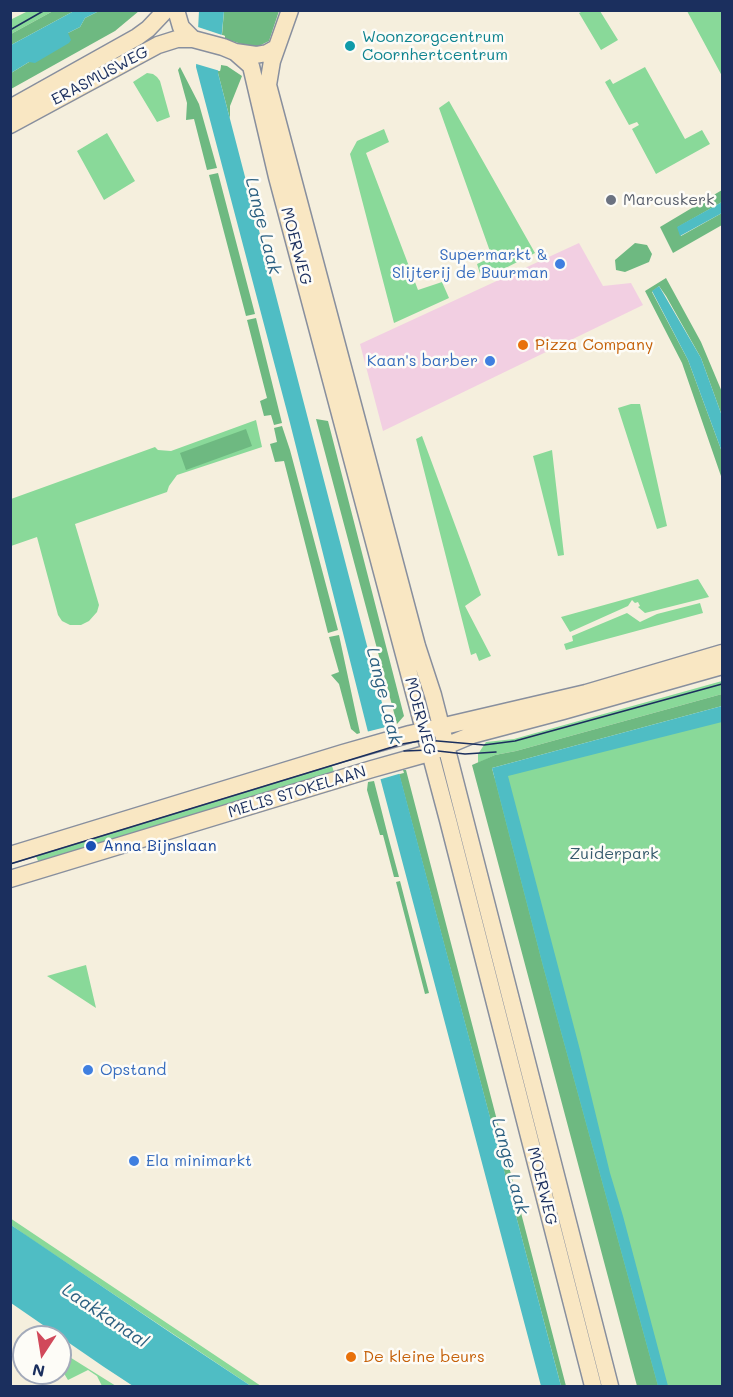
<!DOCTYPE html>
<style>
body{margin:0}
#map{position:relative;width:733px;height:1397px;overflow:hidden;background:#f5efdd;font-family:Mali,sans-serif}
canvas{display:block}
.frame{position:absolute;inset:0;border:12px solid #1b2f5e;pointer-events:none}
.north{position:absolute;left:12px;top:1325px;width:60px;height:60px;box-sizing:border-box;background:#fdfcf7;border:2px solid #a3aaba;border-radius:50%;rotate:192deg;font-size:16px;font-weight:700;line-height:24px;text-align:center;color:#1b2f5e}
.north::after{content:'';display:block;margin:auto;width:21px;height:27px;background:#d1495b;clip-path:polygon(50% 0,100% 100%,50% 72%,0 100%)}
</style>
<div id="map">
<canvas width="733" height="1397"></canvas>
<div class="frame"></div>
<div class="north">N</div>
</div>
<script>
const ctx = document.querySelector('canvas').getContext('2d');
ctx.lineJoin = 'round';
function fill(path, color) { ctx.fillStyle = color; ctx.fill(path, 'evenodd'); }
const poly = rows => new Path2D(rows.map(r => 'M' + r).join(''));
function stroke(path, color, width, dash) { ctx.strokeStyle = color; ctx.lineWidth = width; ctx.lineCap = dash ? 'butt' : 'round'; ctx.setLineDash(dash || []); ctx.stroke(path); }
function write(font, color, halo, rows, align = 'center') {
  ctx.font = font + ' Mali,sans-serif'; ctx.lineWidth = 5; ctx.setLineDash([]); ctx.textBaseline = 'middle'; ctx.strokeStyle = halo; ctx.fillStyle = color; for (const [text, x, y, turn = 0] of rows) {
    ctx.save(); ctx.translate(x, y); ctx.rotate((+turn || 0) * Math.PI / 180); ctx.textAlign = isNaN(turn) ? turn : align; if (halo) ctx.strokeText(text, 0, 0); ctx.fillText(text, 0, 0); ctx.restore();
  }
}
fill(poly([
 [579,243,603,286,631,283,643,305,383,431,360,344]
]), '#f2cfe2');
fill(poly([
 [28,11,53,11,11,34,10,20],
 [583,11,600,11,618,40,601,50,579,13],
 [687,11,722,11,722,76],
 [645,67,685,139,702,130,710,144,656,174,632,129,639,125,637,122,629,125,605,82,610,79,613,84],
 [147,73,153,74,157,77,160,81,170,117,157,122,133,82],
 [449,101,535,253,482,280,477,264,492,257,439,108],
 [384,129,389,142,366,153,418,290,442,282,449,298,394,323,350,154,357,141],
 [107,133,135,181,104,200,77,151],
 [631,404,640,404,667,526,657,529,618,408],
 [256,420,262,447,177,475,169,486,167,492,75,524,99,605,97,612,89,621,81,625,70,625,62,621,58,615,37,537,11,546,11,499,155,447,158,450,171,451],
 [422,436,481,595,465,606,491,656,479,661,476,653,471,655,416,439],
 [552,450,564,555,558,556,533,456],
 [698,579,709,597,645,613,638,607,640,606,638,602,635,603,632,600,628,606,570,632,561,617],
 [700,603,703,613,566,650,564,644,573,641,572,636,627,613,640,622,657,614],
 [722,681,722,694,516,751,495,755,478,763,478,754,486,742,514,739],
 [722,708,722,1386,639,1386,484,781],
 [330,760,336,778,39,863,34,852],
 [86,965,96,1008,47,976],
 [10,1218,261,1386,251,1386,28,1237,11,1225],
 [60,1351,116,1386,102,1386,97,1376,88,1370,68,1380,60,1367]
]), '#89d999');
fill(poly([
 [53,11,74,11,11,45,11,34],
 [99,11,139,11,115,31,11,89,11,73,29,62,68,33,80,27,85,18],
 [224,11,279,11,269,41,255,48,225,39,225,36,222,35],
 [221,65,227,66,242,76,230,106,230,119,218,73,218,71,220,71],
 [180,67,199,104,217,168,207,170,194,119,186,120,187,103,178,70],
 [218,173,255,314,246,316,209,175],
 [722,190,722,202,678,227,681,236,722,213,722,225,673,253,660,227],
 [635,243,647,245,652,254,649,262,625,272,616,270,615,260],
 [666,278,701,342,722,392,722,416,701,358,666,296,659,286,652,292,688,360,722,452,722,479,682,363,645,291],
 [256,318,282,423,274,425,271,415,264,416,260,401,267,398,247,320],
 [316,419,328,421,404,716,397,724],
 [282,426,290,450,338,630,328,633,284,461,275,462,270,444,277,442,274,428],
 [246,429,252,446,186,470,180,453],
 [339,635,360,733,357,734,351,729,339,684,331,675,339,672,329,637],
 [722,694,722,706,492,768,543,966,658,1386,637,1386,472,765,495,755,516,751],
 [403,770,406,770,566,1386,561,1386,399,774,404,773],
 [374,781,388,836,399,877,394,877,383,835,380,835,367,790,368,782],
 [400,881,429,993,425,994,396,882]
]), '#6eb981');
fill(poly([
 [74,11,99,11,85,18,80,27,68,33,71,40,69,43,35,63,29,62,11,73,11,45],
 [199,11,224,11,218,73,378,688,388,725,387,727,561,1386,541,1386,368,732,290,423,196,67],
 [722,202,722,213,680,236,677,227],
 [659,286,701,358,722,416,722,452,688,360,652,291],
 [722,706,722,722,508,776,580,1050,610,1173,623,1216,668,1386,658,1386,543,966,492,768],
 [11,1225,174,1335,251,1386,133,1386,104,1367,11,1303]
]), '#4fbdc4');
fill(poly([
 [195,26,225,36,220,71,193,63],
 [390,726,402,773,378,780,366,732]
]), '#f5efdd');
const secondary = poly([
 [176,10,181,27,193,39,223,47,235,52,256,55,267,53,276,48],
 [290,10,272,61,268,85,417,646,433,695,610,1386],
 [235,52,251,66,277,177,448,820,593,1386],
 [10,108,137,37,148,29,166,10],
 [10,125,158,45,177,39,193,39],
 [10,855,343,753,410,734,586,693,722,653],
 [10,879,372,769,429,753,472,735,563,711,722,666]
]);
stroke(secondary, '#888f9e', 19);
stroke(secondary, '#f9e7c3', 16);
stroke(poly([
 [10,30,45,10],
 [404,751,429,750,465,754,496,752],
 [10,864,402,744,426,740,484,745,515,741,722,684]
]), '#1b2f5e', 1.5);
for (const [x, y, r, color] of [
 [350,46,6,"#0f9aa8"],
 [611,200,6,"#6b7280"],
 [560,264,6,"#3f7fe0"],
 [523,345,6,"#e8710a"],
 [490,361,6,"#3f7fe0"],
 [91,846,6,"#1a4fb4"],
 [88,1070,6,"#3f7fe0"],
 [134,1161,6,"#3f7fe0"],
 [351,1357,6,"#e8710a"]
]) { const dot = new Path2D(); dot.arc(x, y, r, 0, 2 * Math.PI); ctx.fillStyle = color; ctx.fill(dot); stroke(dot, '#fdfcf7', 2); }
write('16px', '#0d838f', '#fdfcf7', [
 ["Woonzorgcentrum",362,37],
 ["Coornhertcentrum",362,55]
], 'left');
write('16px', '#1b2f5e', '#fdfcf7', [
 ["ERASMUSWEG",100,76,-28],
 ["MOERWEG",296,246,75],
 ["MOERWEG",420,716,75],
 ["MELIS STOKELAAN",297,792,-17],
 ["MOERWEG",542,1186,76]
]);
write('16px', '#5b616d', '#fdfcf7', [
 ["Marcuskerk",623,200]
], 'left');
write('16px', '#366cbe', '#fdfcf7', [
 ["Supermarkt &",548,255],
 ["Slijterij de Buurman",548,273],
 ["Kaan's barber",478,361],
 ["Opstand",100,1070,"left"],
 ["Ela minimarkt",146,1161,"left"]
], 'right');
write('16px', '#c56008', '#fdfcf7', [
 ["Pizza Company",535,345],
 ["De kleine beurs",363,1357]
], 'left');
write('16px', '#164399', '#fdfcf7', [
 ["Anna Bijnslaan",103,846]
], 'left');
write('16px', '#365a6d', '#fdfcf7', [
 ["Zuiderpark",614,854]
]);
write('italic 18px', '#2d6182', '#fdfcf7', [
 ["Lange Laak",263,226,76],
 ["Lange Laak",384,696,76],
 ["Lange Laak",510,1166,75],
 ["Laakkanaal",105,1316,34]
]);
</script>
